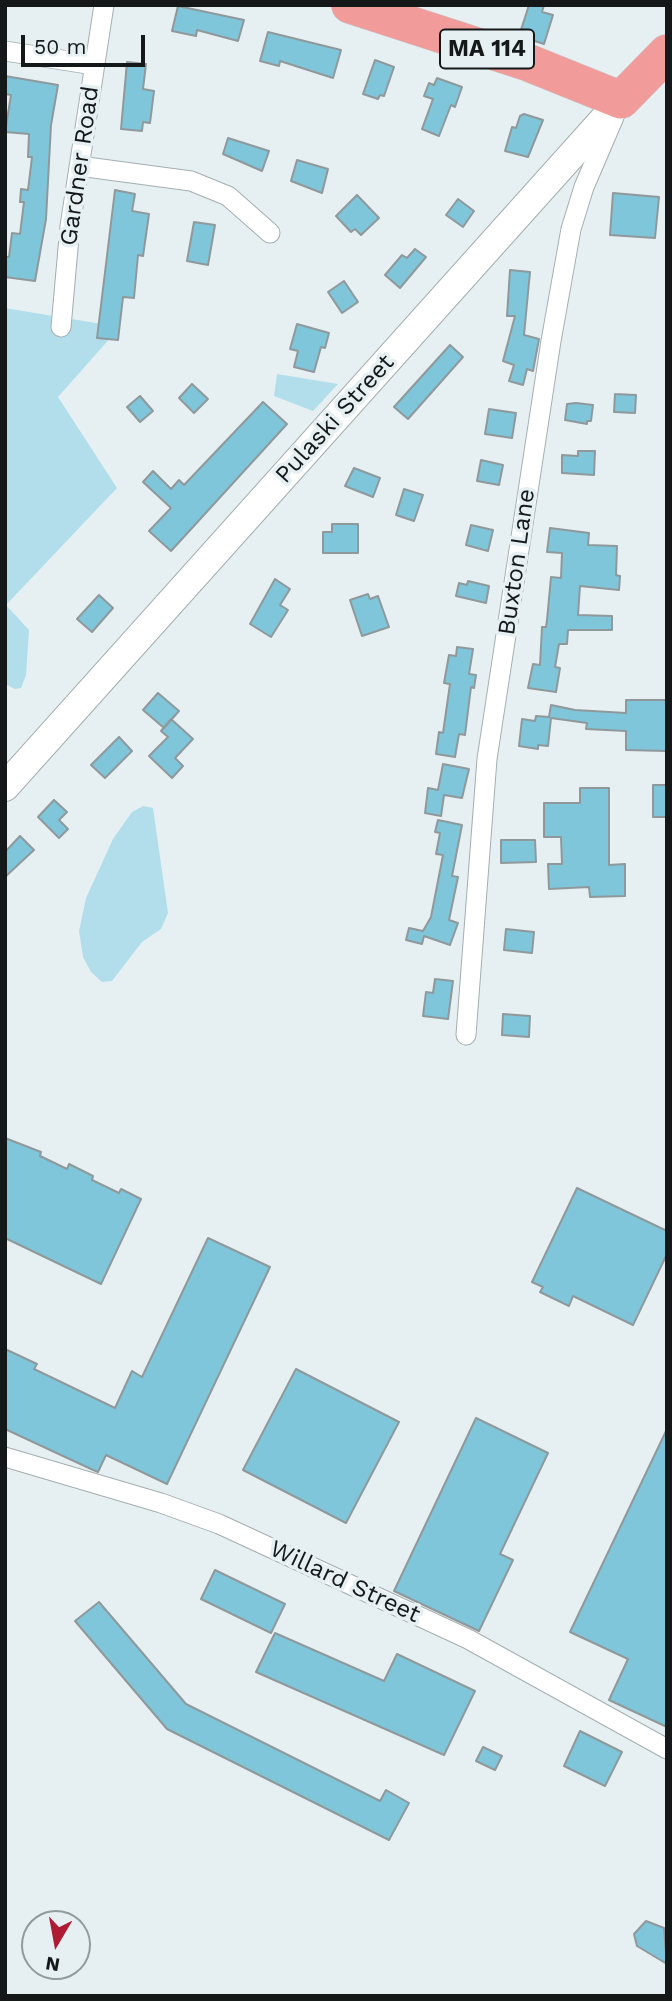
<!DOCTYPE html>
<style>
body{margin:0}
#map{position:relative;width:672px;height:2001px;overflow:hidden;background:#e6f0f3;font-family:"Work Sans",sans-serif}
canvas{display:block}
.frame{position:absolute;inset:0;border:7px solid #151819;pointer-events:none}
.north{position:absolute;left:21px;top:1910px;width:70px;height:70px;box-sizing:border-box;background:#e6f0f3;border:2px solid #929a9c;border-radius:50%;rotate:190deg;font-size:19px;font-weight:700;line-height:28px;text-align:center;color:#151819}
.north::after{content:'';display:block;margin:auto;width:24px;height:32px;background:#af1b33;clip-path:polygon(50% 0,100% 100%,50% 72%,0 100%)}
.scale{position:absolute;left:21px;top:35px;width:124px;height:32px;box-sizing:border-box;border:4px solid #151819;border-top:0;padding-left:9px;font-size:21px;line-height:24px;white-space:nowrap;color:#151819;-webkit-text-stroke:5px #e6f0f3;paint-order:stroke}
</style>
<div id="map">
<canvas width="672" height="2001"></canvas>
<div class="frame"></div>
<div class="north">N</div>
<div class="scale">50 m</div>
</div>
<script>
const ctx = document.querySelector('canvas').getContext('2d');
ctx.lineJoin = 'round';
function fill(path, color) { ctx.fillStyle = color; ctx.fill(path, 'evenodd'); }
const poly = rows => new Path2D(rows.map(r => 'M' + r).join(''));
function stroke(path, color, width, dash) { ctx.strokeStyle = color; ctx.lineWidth = width; ctx.lineCap = dash ? 'butt' : 'round'; ctx.setLineDash(dash || []); ctx.stroke(path); }
function write(font, color, halo, rows, align = 'center') {
  ctx.font = font + ' "Work Sans",sans-serif'; ctx.lineWidth = 7; ctx.setLineDash([]); ctx.textBaseline = 'middle'; ctx.strokeStyle = halo; ctx.fillStyle = color; for (const [text, x, y, turn = 0] of rows) {
    ctx.save(); ctx.translate(x, y); ctx.rotate((+turn || 0) * Math.PI / 180); ctx.textAlign = isNaN(turn) ? turn : align; if (halo) ctx.strokeText(text, 0, 0); ctx.fillText(text, 0, 0); ctx.restore();
  }
}
fill(poly([
 [5,308,120,327,58,397,117,488,6,605,29,630,26,675,21,688,15,689,5,684],
 [277,374,338,384,313,411,274,396],
 [143,806,153,808,168,913,161,929,142,942,112,981,102,982,91,972,83,957,79,931,86,898,113,839,132,812]
]), '#b2deec');
const building = poly([
 [529,5,544,5,542,12,553,15,544,44,519,36,529,5],
 [178,6,244,20,238,41,197,30,196,36,172,31,178,6],
 [268,32,341,50,333,78,280,61,279,66,260,61,268,32],
 [375,60,394,67,384,96,380,95,378,99,363,94,375,60],
 [127,62,146,64,143,89,154,91,150,123,143,122,142,131,121,129,127,62],
 [5,76,58,85,51,125,46,219,35,281,5,277,5,257,9,257,12,233,20,234,24,202,20,202,21,189,28,190,32,157,28,157,29,134,5,132,11,95,5,94,5,76],
 [437,78,462,87,455,107,451,105,439,136,422,129,433,99,424,96,429,83,434,85,437,78],
 [524,114,543,120,528,157,505,151,512,127,516,128,520,116,524,114],
 [228,138,269,151,262,171,223,154,228,138],
 [297,160,328,169,322,193,291,181,297,160],
 [115,190,135,194,132,211,149,214,143,256,138,255,134,298,123,297,118,340,97,338,115,190],
 [613,193,659,197,655,238,610,235,613,193],
 [357,195,379,218,361,235,355,229,351,232,336,216,357,195],
 [458,199,474,211,463,227,446,215,458,199],
 [194,222,215,225,208,265,187,261,194,222],
 [415,249,426,257,400,288,385,275,402,255,407,258,415,249],
 [510,270,530,272,524,335,539,339,533,371,527,369,523,385,509,381,514,365,503,361,515,316,507,316,510,270],
 [344,281,358,302,342,313,328,292,344,281],
 [297,324,329,333,325,348,321,347,314,372,294,367,298,351,290,349,297,324],
 [450,345,463,357,408,419,394,407,450,345],
 [192,384,208,399,194,413,179,398,192,384],
 [615,394,636,395,635,413,614,412,615,394],
 [140,396,153,411,140,422,127,407,140,396],
 [263,402,287,424,171,551,149,531,171,508,143,482,153,471,171,489,179,480,184,485,263,402],
 [576,403,593,405,591,421,587,421,587,424,565,420,567,404,576,403],
 [489,409,516,413,512,438,485,434,489,409],
 [578,451,595,451,594,475,562,473,562,455,578,456,578,451],
 [481,460,503,465,499,485,477,481,481,460],
 [354,468,380,478,373,497,345,486,354,468],
 [404,489,423,495,414,521,396,515,404,489],
 [332,524,358,524,358,553,323,553,323,532,332,532,332,524],
 [471,525,493,530,488,551,466,545,471,525],
 [550,528,589,533,588,545,617,546,616,575,620,576,619,590,580,586,578,615,612,616,612,630,568,630,567,644,559,644,555,667,560,668,556,692,528,688,533,664,540,665,542,627,546,627,547,620,551,577,561,578,562,553,547,552,550,528],
 [275,579,290,589,280,605,288,610,271,637,250,624,275,579],
 [468,581,489,586,486,603,456,596,459,583,467,585,468,581],
 [368,594,370,599,378,596,389,627,362,636,350,600,368,594],
 [99,595,113,608,92,632,77,619,99,595],
 [457,647,473,649,469,674,476,675,474,688,471,687,465,735,459,734,455,757,436,754,439,732,443,733,450,684,444,683,449,655,456,656,457,647],
 [158,693,179,711,164,728,143,710,158,693],
 [626,700,667,700,667,751,626,750,626,731,586,729,587,723,551,718,548,746,538,745,538,749,519,746,522,719,535,721,536,716,549,717,551,705,575,710,626,713,626,700],
 [171,719,193,739,175,758,183,766,172,778,149,756,168,737,161,731,171,719],
 [119,737,132,751,105,778,91,765,119,737],
 [443,764,469,769,462,798,444,795,441,816,425,813,428,788,438,790,443,764],
 [653,785,667,785,667,817,653,817,653,785],
 [580,788,609,788,609,865,625,864,625,896,590,897,589,887,549,889,548,864,562,864,561,837,544,837,544,803,580,803,580,788],
 [54,800,67,812,59,820,68,829,59,838,38,817,54,800],
 [438,820,462,825,452,876,458,877,449,920,458,923,450,945,424,936,422,944,406,940,409,928,423,931,431,917,443,855,436,854,440,833,435,832,438,820],
 [20,836,34,850,5,877,5,852,20,836],
 [501,840,535,840,536,862,501,863,501,840],
 [506,929,534,932,532,953,504,950,506,929],
 [435,979,453,981,448,1019,423,1016,426,992,433,993,435,979],
 [503,1014,530,1016,529,1037,502,1035,503,1014],
 [5,1138,41,1152,40,1156,67,1169,69,1164,93,1176,92,1180,119,1193,121,1189,141,1199,101,1284,5,1238,5,1138],
 [577,1188,667,1231,667,1254,633,1325,573,1296,569,1306,540,1292,543,1287,532,1282,577,1188],
 [208,1238,270,1267,167,1484,106,1455,98,1472,91,1469,5,1429,5,1349,37,1364,34,1369,115,1408,132,1371,142,1377,208,1238],
 [296,1369,399,1422,346,1523,243,1470,296,1369],
 [476,1418,548,1453,500,1554,513,1560,479,1631,394,1591,476,1418],
 [667,1429,667,1727,609,1700,628,1659,570,1632,667,1429],
 [215,1570,285,1604,271,1633,201,1599,215,1570],
 [99,1602,186,1704,380,1801,386,1790,409,1803,389,1840,167,1729,75,1621,99,1602],
 [275,1633,384,1681,397,1654,475,1691,444,1755,256,1672,275,1633],
 [580,1731,622,1752,605,1786,564,1766,580,1731],
 [483,1747,502,1756,495,1770,476,1761,483,1747],
 [646,1921,664,1928,667,1964,637,1946,634,1934,646,1921]
]);
fill(building, '#7fc6db');
stroke(building, '#8f999b', 2);
const street = poly([
 [5,51,94,65],
 [79,166,191,181,228,196,270,233],
 [61,327,70,226,104,5],
 [466,1035,487,759,551,341,571,229,584,187,614,117],
 [5,1457,161,1503,219,1524,468,1639,667,1749]
]);
const secondary = poly([
 [5,787,621,100]
]);
const highway = poly([
 [350,5,529,63,621,100,667,53]
]);
stroke(street, '#a4aeb0', 21);
stroke(secondary, '#a4aeb0', 30);
stroke(highway, '#ccc', 38);
stroke(street, '#fff', 19);
stroke(secondary, '#fff', 28);
stroke(highway, '#f19b9b', 37);
for (const [x, y, w] of [
 [487,49,94]
]) { const box = new Path2D(); box.roundRect(x - w / 2, y - 19.5, w, 39, 5); ctx.fillStyle = '#e6f0f3'; ctx.fill(box); stroke(box, '#151819', 2); }
write('bold 23px', '#151819', null, [
 ["MA 114",487,49]
]);
write('24px', '#151819', '#e6f0f3', [
 ["Gardner Road",80,166,-82],
 ["Pulaski Street",335,419,-48],
 ["Buxton Lane",517,562,-82],
 ["Willard Street",345,1582,25]
]);
</script>
